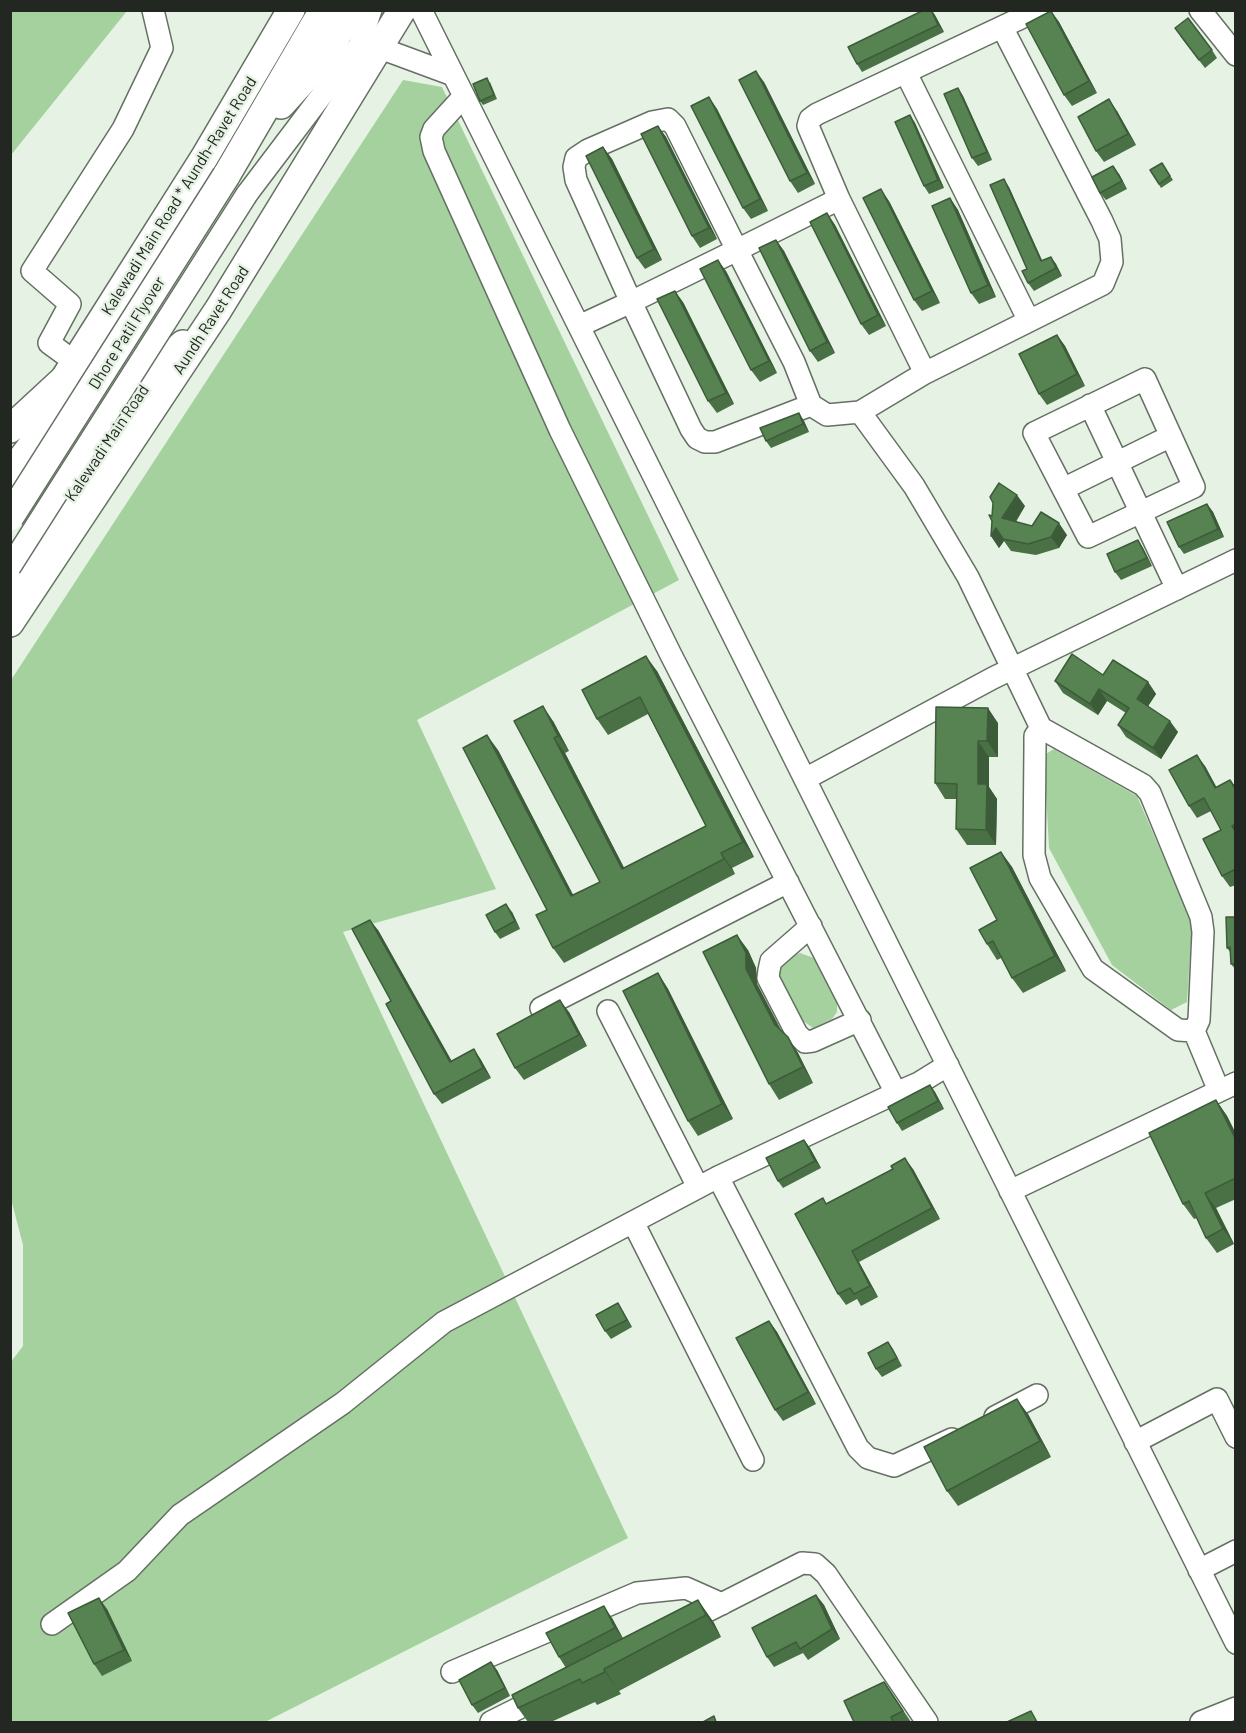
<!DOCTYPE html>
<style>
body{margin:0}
#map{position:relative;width:1246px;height:1733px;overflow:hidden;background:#e6f3e4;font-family:Barlow,sans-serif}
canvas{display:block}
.frame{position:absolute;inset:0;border:12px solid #222721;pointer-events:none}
</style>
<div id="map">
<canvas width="1246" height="1733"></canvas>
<div class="frame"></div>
</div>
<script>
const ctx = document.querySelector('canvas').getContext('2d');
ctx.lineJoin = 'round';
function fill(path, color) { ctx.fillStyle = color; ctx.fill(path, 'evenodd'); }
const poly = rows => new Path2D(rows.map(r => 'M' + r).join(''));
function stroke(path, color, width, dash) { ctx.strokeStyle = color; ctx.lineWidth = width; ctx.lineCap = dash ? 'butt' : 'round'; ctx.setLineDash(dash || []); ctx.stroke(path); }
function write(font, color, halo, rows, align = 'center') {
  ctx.font = font + ' Barlow,sans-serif'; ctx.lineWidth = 5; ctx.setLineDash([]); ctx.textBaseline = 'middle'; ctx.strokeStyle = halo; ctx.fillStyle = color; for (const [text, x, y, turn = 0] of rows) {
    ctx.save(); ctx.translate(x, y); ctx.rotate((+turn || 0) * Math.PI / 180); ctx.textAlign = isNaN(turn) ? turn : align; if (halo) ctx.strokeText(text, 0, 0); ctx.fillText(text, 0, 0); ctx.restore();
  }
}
fill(poly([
 [11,10,127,11,11,155,10,11],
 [403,80,442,87,679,580,417,720,496,889,343,932,628,1538,265,1722,11,1722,10,1363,23,1346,23,1245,10,1195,11,680],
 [1054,749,1137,796,1192,923,1187,1002,1171,1010,1112,965,1049,848,1044,755],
 [800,953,817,959,837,1001,837,1012,832,1019,813,1028,799,1018,778,974,780,967,792,956]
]), '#a4d19e');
const minor = poly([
 [421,10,1236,1643],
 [1200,10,1236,55],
 [380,48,453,75],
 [906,73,1029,321],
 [464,96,434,129,431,137,434,151,560,430,671,655,896,1093,919,1083,948,1065],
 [247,194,359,46,371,10],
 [579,326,631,302,691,429,697,438,705,442,715,442,811,405,827,415,860,412,914,486,968,577,1041,728,1143,785,1150,793,1201,917,1203,932,1199,1020,1194,1031,1219,1091],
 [75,362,49,343,70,304,32,271,123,129,162,48,153,10],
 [925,373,1103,284,1112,262,1110,239,1102,221,1002,27],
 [1145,379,1194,487,1088,537,1034,433,1145,379],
 [811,405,794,362,737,250,675,126,668,119,652,122,588,150,576,158,574,167,576,180,631,302,737,250,839,199],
 [1090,405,1177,589],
 [860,412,925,373,839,199,808,126,810,119,817,114,1038,10],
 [1063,489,1171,436],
 [1041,728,1035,736,1035,746,1034,855,1040,878,1093,969,1178,1030,1194,1031],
 [805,779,993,678,1236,560],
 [811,926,771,961,769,970,768,978,797,1034,805,1042,813,1041,860,1020],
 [541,1008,788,882],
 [608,1011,698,1187],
 [718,1177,858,1448,868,1458,894,1466,952,1439],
 [1010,1191,1236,1083],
 [633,1222,753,1460],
 [995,1417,1037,1395],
 [1135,1442,1217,1399,1236,1437],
 [1199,1570,1236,1551],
 [52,1624,127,1571,180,1515,343,1403,444,1322,718,1177,896,1093],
 [682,1624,802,1563,815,1564,826,1574,927,1722],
 [452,1672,637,1593,686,1588,722,1604],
 [491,1722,543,1696],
 [1201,1722,1236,1708]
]);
const major = poly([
 [281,105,327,54,351,10],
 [226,176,323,10],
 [10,429,64,379,75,362,204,158,291,10],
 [10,474,67,399,64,380],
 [10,588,155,370,183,344],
 [10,623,218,310,402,10]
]);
stroke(minor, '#647062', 24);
stroke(major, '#647062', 30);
stroke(minor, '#fff', 21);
stroke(major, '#fff', 27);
const minorBridge = poly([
 [10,567,247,194]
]);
const majorBridge = poly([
 [10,517,226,176]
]);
stroke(minorBridge, '#647062', 24, []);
stroke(majorBridge, '#647062', 30, []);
stroke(minorBridge, '#fff', 21);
stroke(majorBridge, '#fff', 27);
fill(poly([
 [924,10,932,10,944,32,862,72,857,64],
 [1051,11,1059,22,1097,93,1072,106,1064,95],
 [1180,36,1212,50,1217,58,1205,68],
 [490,82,497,99,483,105,480,101],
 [764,82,815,184,798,193,790,181],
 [958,88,963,96,992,160,978,166,972,158],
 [709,97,717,109,768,211,751,219,743,208],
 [1117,111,1136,145,1104,162,1096,151],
 [910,115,915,123,944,188,929,194,924,186],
 [658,126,666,137,717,239,700,248,692,236],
 [603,147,612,159,662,260,645,269,637,258],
 [1162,163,1173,180,1161,188,1150,170],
 [1119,174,1127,189,1106,200,1100,193],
 [1009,187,1042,261,1051,257,1056,264,1062,276,1034,291,1028,283,1027,269],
 [950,198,958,210,996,297,979,304,971,293],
 [889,201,940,303,922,311,914,300],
 [827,213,835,225,886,326,869,335,861,324],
 [776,240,784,251,835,353,818,362,810,351],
 [726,271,777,373,760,382,751,370],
 [683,302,734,404,717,413,708,401],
 [1057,335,1065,346,1085,386,1047,405,1039,394],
 [799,413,804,421,809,432,771,448,766,441],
 [1207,504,1213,512,1224,537,1184,554,1179,547],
 [1025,506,1016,522,1067,535,1059,548,1036,555,1011,551,1004,541,999,548,991,536,992,516],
 [1138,540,1143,548,1152,566,1121,580,1115,572],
 [657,671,754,857,732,868,735,874,564,963,553,948,547,910,498,750,573,895,600,882,514,721,553,721,569,751,565,753,624,868,706,826,648,714,608,735,597,719],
 [1103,675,1148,682,1156,694,1148,706,1178,732,1161,759,1126,737,1118,725,1126,713,1107,701,1098,715,1063,693,1055,681],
 [998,723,998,757,989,757,989,787,997,799,996,845,967,845,956,829,956,799,945,799,935,783],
 [1205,766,1216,787,1230,780,1236,787,1236,885,1230,887,1222,876,1221,830,1211,811,1197,818,1189,806],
 [1001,852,1012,867,1066,971,1023,993,1012,978,1001,958,997,960,987,944,997,920],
 [512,912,520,929,500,939,495,932],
 [1236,917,1236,970,1231,964,1231,953,1227,948],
 [378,930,451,1061,474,1049,481,1060,491,1078,442,1104,434,1094,391,1001],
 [748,950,756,968,757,984,781,1030,798,1053,813,1083,779,1100,769,1084],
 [658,973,668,989,733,1119,698,1136,688,1121],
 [569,1012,587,1046,524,1080,515,1068],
 [930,1085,935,1092,944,1109,902,1131,897,1123],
 [1216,1100,1227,1116,1236,1134,1236,1199,1216,1208,1234,1244,1217,1253,1206,1238,1197,1218,1194,1219,1183,1204],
 [804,1140,810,1148,821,1168,783,1188,778,1181],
 [913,1169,940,1219,859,1262,878,1297,861,1306,857,1299,846,1305,838,1294,827,1204],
 [618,1303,632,1327,611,1339,605,1331],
 [769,1321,777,1332,816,1404,783,1421,775,1410],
 [888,1342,902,1366,882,1377,876,1369],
 [1028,1414,1051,1457,958,1506,947,1491],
 [816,1595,824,1605,840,1639,808,1660,803,1653,774,1667,767,1657],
 [698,1600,714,1623,721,1637,619,1691,621,1694,597,1705,595,1702,551,1722,528,1722,518,1708,566,1668,559,1657,612,1618,623,1639],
 [107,1609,132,1661,102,1676,94,1664],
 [497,1670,510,1696,478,1713,472,1705],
 [893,1695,911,1722,854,1722]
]), '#4a7146');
fill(poly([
 [931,10,935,15,944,32,938,25],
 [1051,11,1059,22,1097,93,1089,81],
 [756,71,764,82,815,184,807,173],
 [958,88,963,96,992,160,987,152],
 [709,97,717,109,768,211,760,199],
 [1109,99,1117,111,1136,145,1128,134],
 [910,115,915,123,944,188,938,180],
 [658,126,666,137,717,239,709,228],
 [603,147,612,159,662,260,654,249],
 [1113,166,1119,174,1127,189,1122,181],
 [1004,179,1009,187,1046,269,1041,261],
 [881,189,889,201,940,303,932,291],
 [950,198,958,210,996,297,988,285],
 [827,213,835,225,886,326,878,315],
 [776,240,784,251,835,353,827,342],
 [1051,257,1056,264,1062,276,1056,268],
 [718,260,726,271,777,373,769,361],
 [675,291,683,302,734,404,726,393],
 [1057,335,1065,346,1085,386,1077,374],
 [799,413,804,421,809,432,803,424],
 [1017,495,1025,506,1010,530,1002,518],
 [1207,504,1213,512,1224,537,1218,529],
 [1059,523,1067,535,1059,548,1051,537],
 [996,528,1004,541,999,548,991,536],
 [1138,540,1143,548,1152,566,1147,558],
 [646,656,657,671,754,857,743,842],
 [1148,682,1156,694,1145,711,1137,699],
 [1099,689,1107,701,1098,715,1090,704],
 [543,706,553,721,569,751,558,736],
 [988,708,998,723,998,757,987,741],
 [1170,721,1178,732,1161,759,1153,748],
 [487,735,498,750,582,912,571,896],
 [554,738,565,753,633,885,622,869],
 [978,741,989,757,989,787,997,799,996,845,986,830,978,784],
 [1197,755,1205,766,1223,799,1215,788],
 [1001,852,1012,867,1066,971,1055,956],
 [721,853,732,868,735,874,724,859],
 [506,904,512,912,520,929,515,921],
 [370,920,378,930,458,1072,450,1062],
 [737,935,748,950,756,968,757,984,786,1040,775,1025,746,969],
 [658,973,668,989,733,1119,722,1104],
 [560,1000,569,1012,587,1046,579,1035],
 [788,1037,798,1053,813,1083,803,1067],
 [474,1049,481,1060,491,1078,483,1068],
 [930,1085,935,1092,944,1109,938,1101],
 [1216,1100,1227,1116,1236,1134,1236,1140],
 [804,1140,810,1148,821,1168,815,1161],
 [905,1158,913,1169,940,1219,932,1208],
 [1205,1193,1216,1208,1234,1244,1223,1229],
 [852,1251,859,1262,878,1297,870,1286],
 [618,1303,623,1311,632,1327,627,1320],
 [769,1321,777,1332,816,1404,808,1392],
 [888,1342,893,1349,902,1366,897,1358],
 [1017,1399,1028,1414,1051,1457,1040,1441],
 [816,1595,824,1605,840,1639,832,1629],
 [99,1598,107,1609,132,1661,124,1650],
 [698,1600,714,1623,721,1637,706,1615],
 [604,1606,612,1618,624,1640,615,1628],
 [491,1662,497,1670,510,1696,505,1688],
 [604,1669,619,1691,621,1694,605,1672]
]), '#3c5c39');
const building = poly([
 [924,10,931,10,938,25,857,64,848,47,924,10],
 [1051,11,1089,81,1064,95,1026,24,1051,11],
 [1188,18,1212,50,1199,60,1175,28,1188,18],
 [756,71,807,173,790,181,739,80,756,71],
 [487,78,494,95,480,101,473,84,487,78],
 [958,88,987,152,972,158,944,94,958,88],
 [709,97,760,199,743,208,691,106,709,97],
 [1109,99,1128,134,1096,151,1078,117,1109,99],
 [910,115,938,180,924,186,895,122,910,115],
 [658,126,709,228,692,236,641,134,658,126],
 [603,147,654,249,637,258,586,156,603,147],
 [1162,163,1170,176,1159,184,1150,170,1162,163],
 [1113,166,1122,181,1100,193,1092,177,1113,166],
 [1004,179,1041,261,1051,257,1056,268,1028,283,1022,271,1027,269,990,185,1004,179],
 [881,189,932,291,914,300,863,198,881,189],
 [950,198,988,285,971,293,932,206,950,198],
 [827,213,878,315,861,324,810,222,827,213],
 [776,240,827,342,810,351,759,248,776,240],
 [718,260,769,361,751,370,700,269,718,260],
 [675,291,726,393,708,401,657,299,675,291],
 [1057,335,1077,374,1039,394,1019,354,1057,335],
 [799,413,803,424,766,441,760,428,799,413],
 [999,483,1017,495,1002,518,1032,526,1041,512,1059,523,1051,537,1028,544,1003,539,996,528,991,536,992,521,989,515,992,516,993,503,990,497,999,483],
 [1207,504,1218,529,1179,547,1167,522,1207,504],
 [1138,540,1147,558,1115,572,1107,554,1138,540],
 [1072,654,1103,675,1113,660,1148,682,1137,699,1170,721,1153,748,1118,725,1129,708,1099,689,1090,704,1055,681,1072,654],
 [646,656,743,842,721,853,724,859,553,948,536,915,547,910,463,748,487,735,571,896,600,882,514,721,543,706,558,736,554,738,622,869,706,826,640,697,597,719,582,690,646,656],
 [936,707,988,708,987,741,978,741,978,784,987,784,986,830,956,829,957,784,935,783,936,707],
 [1197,755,1215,788,1230,780,1236,790,1236,824,1232,826,1236,833,1236,869,1222,876,1203,839,1221,830,1204,798,1189,806,1169,770,1197,755],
 [1001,852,1055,956,1012,978,993,941,987,944,979,930,997,920,970,868,1001,852],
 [506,904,515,921,495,932,486,915,506,904],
 [1226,917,1236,917,1236,964,1231,964,1230,947,1227,948,1226,917],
 [370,920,450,1062,474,1049,483,1068,434,1094,386,1004,391,1001,352,929,370,920],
 [737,935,746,953,746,969,775,1025,788,1037,803,1067,769,1084,703,952,737,935],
 [658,973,722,1104,688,1121,623,991,658,973],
 [560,1000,579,1035,515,1068,497,1034,560,1000],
 [930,1085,938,1101,897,1123,888,1107,930,1085],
 [1216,1100,1236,1140,1236,1178,1205,1193,1223,1229,1206,1238,1189,1201,1183,1204,1149,1133,1216,1100],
 [804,1140,815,1161,778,1181,766,1158,804,1140],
 [905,1158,932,1208,852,1251,870,1286,854,1294,850,1288,838,1294,795,1214,823,1198,826,1204,893,1169,891,1166,905,1158],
 [618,1303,627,1320,605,1331,596,1315,618,1303],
 [769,1321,808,1392,775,1410,736,1338,769,1321],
 [888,1342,897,1358,876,1369,868,1353,888,1342],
 [1017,1399,1040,1441,947,1491,924,1447,1017,1399],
 [816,1595,832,1629,800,1649,796,1642,767,1657,752,1628,816,1595],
 [99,1598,124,1650,94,1664,68,1613,99,1598],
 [698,1600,706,1615,604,1669,605,1672,582,1683,580,1679,518,1708,512,1695,698,1600],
 [604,1606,615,1628,559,1657,546,1633,604,1606],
 [491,1662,505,1688,472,1705,459,1680,491,1662],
 [884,1682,903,1711,891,1717,893,1722,854,1722,844,1701,884,1682],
 [1031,1711,1037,1722,1007,1722,1031,1711],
 [714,1716,716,1722,703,1722,714,1716]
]);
fill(building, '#568351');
stroke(building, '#3c5c39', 1.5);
write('16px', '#222721', '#e6f3e4', [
 ["Kalewadi Main Road * Aundh-Ravet Road",179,196,-58],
 ["Aundh Ravet Road",211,320,-57],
 ["Dhore Patil Flyover",127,333,-58],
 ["Kalewadi Main Road",107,443,-56]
]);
</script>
